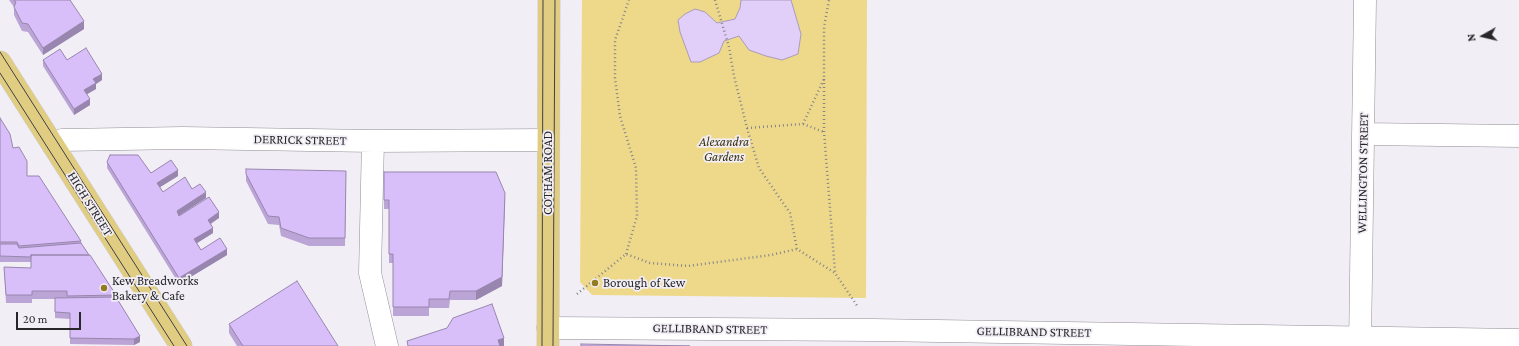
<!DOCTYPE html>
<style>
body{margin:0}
#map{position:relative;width:1519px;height:346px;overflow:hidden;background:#f2eef6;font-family:"Crimson Pro",serif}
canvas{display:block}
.north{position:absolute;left:1463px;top:16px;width:40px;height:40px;-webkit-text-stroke:3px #f2eef6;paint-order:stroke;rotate:262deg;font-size:11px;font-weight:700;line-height:16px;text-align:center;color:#272629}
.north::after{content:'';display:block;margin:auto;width:14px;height:18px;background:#272629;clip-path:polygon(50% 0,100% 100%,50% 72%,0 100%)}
.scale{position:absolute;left:16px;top:312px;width:65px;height:18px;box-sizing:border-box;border:2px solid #272629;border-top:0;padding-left:5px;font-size:12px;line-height:14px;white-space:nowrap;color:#272629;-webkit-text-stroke:3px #f2eef6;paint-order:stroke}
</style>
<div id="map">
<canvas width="1519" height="346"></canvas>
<div class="north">N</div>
<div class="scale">20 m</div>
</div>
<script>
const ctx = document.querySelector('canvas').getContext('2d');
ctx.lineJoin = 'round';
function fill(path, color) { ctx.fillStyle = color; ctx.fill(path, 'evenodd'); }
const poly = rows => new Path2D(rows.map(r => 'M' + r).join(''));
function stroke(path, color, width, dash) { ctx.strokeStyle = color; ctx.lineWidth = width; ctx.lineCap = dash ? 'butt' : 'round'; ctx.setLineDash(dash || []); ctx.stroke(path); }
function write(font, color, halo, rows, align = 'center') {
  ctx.font = font + ' "Crimson Pro",serif'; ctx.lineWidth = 3.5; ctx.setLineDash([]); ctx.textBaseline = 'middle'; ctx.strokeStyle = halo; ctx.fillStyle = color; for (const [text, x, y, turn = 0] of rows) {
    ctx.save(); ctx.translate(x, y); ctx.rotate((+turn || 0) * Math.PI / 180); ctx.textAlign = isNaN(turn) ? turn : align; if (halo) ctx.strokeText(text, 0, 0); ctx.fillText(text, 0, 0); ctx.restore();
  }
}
fill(poly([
 [582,0,867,0,866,298,592,295,580,282]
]), '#eed98a');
const water = poly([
 [741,0,791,0,801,34,798,54,782,60,766,56,749,50,739,36,724,41,719,53,700,62,691,62,680,32,678,20,685,14,695,9,705,12,717,23,735,19,740,8,741,0]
]);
fill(water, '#e1cef9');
stroke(water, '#a99cbb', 1);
const minor = poly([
 [1363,134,1519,136],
 [373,141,370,273,387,346],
 [53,145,62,140,183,138,373,141,548,140],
 [548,328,873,330,1519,340],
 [1360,346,1365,0]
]);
const major = poly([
 [0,62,181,346],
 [548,346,549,0]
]);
stroke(minor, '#918d95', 23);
stroke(major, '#cfcfd0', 23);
stroke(poly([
 [715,0,729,47,734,76,747,128,759,168,790,213,797,249,835,273,858,307],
 [824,79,824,132,835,272],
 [803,124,824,132],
 [747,128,803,124,824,79,824,27,829,0],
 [626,254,637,216,636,168,620,116,615,78,615,40,629,0],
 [577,294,626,254,650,263,688,266,771,255,797,249]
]), '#868489', 2.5, [1, 3]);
stroke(minor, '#fff', 22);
stroke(major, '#e0cd81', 22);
stroke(poly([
 [0,52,187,346],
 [0,73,174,346],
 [542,346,543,0],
 [553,346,555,0]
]), '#424044', 1);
fill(poly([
 [9,0,70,0,84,29,43,55,28,32,22,31,14,15,14,7],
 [43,60,67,60,102,80,96,84,96,89,87,94,90,105,74,115,43,66],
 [0,118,13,148,27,176,81,241,81,243,116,295,116,297,140,342,134,345,70,344,70,319,55,318,55,299,32,299,32,303,6,303,4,267,31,268,31,262,0,262],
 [107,162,151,173,178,176,160,187,163,192,192,189,206,198,179,215,179,216,219,218,211,224,213,233,197,243,201,250,227,255,179,284,107,168],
 [346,171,345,246,309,246,281,236,279,225,268,224,246,181,246,174],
 [384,172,505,202,502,286,476,300,450,300,449,308,429,308,429,316,393,316,393,263,389,263,389,209,384,209],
 [229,324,338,346,237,346,229,333]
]), '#bba4d6');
fill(poly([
 [84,21,84,29,43,55,43,48],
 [102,74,102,80,96,84,96,89,84,96,84,90,93,79],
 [90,99,90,105,74,115,74,109],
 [178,170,178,176,157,189,157,183],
 [206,192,206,198,177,217,177,211],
 [505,193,502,286,476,300,476,291],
 [219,212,219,218,208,225,208,220],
 [213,228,213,233,194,245,194,239],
 [227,249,227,255,179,284,179,278],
 [140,336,140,342,134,345,134,339],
 [504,338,504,346,498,346,498,340]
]), '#9886ae');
const building = poly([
 [14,0,70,0,84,21,43,48,28,24,22,23,14,7,16,2,14,0],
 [86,48,102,74,93,79,96,83,84,90,90,99,74,109,43,60,60,49,67,60,86,48],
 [0,118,10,134,13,148,19,147,27,161,27,176,39,176,81,241,19,246,17,242,0,242,0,118],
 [110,155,138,155,151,173,171,160,178,170,157,183,163,192,185,177,192,189,200,184,206,192,177,211,179,216,209,197,219,212,208,220,213,228,194,239,201,250,220,238,227,249,179,278,107,162,110,155],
 [246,169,346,171,345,238,309,238,281,228,279,217,268,216,246,174,246,169],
 [384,172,496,172,505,193,502,277,476,291,450,291,449,299,429,299,429,307,393,307,393,254,389,254,389,200,384,200,384,172],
 [81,243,89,255,31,255,31,257,0,256,0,244,17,244,19,248,81,243],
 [31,255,90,255,116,295,67,296,67,291,32,291,32,295,6,295,4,267,31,268,31,255],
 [297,281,338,346,243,346,229,324,297,281],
 [116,297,140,336,134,339,70,338,70,313,55,312,55,298,116,297],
 [492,304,504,338,498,340,500,346,408,346,407,341,447,328,453,318,492,304],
 [581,344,690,346,581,346,581,344]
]);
fill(building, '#d9bff9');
stroke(building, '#9886ae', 1);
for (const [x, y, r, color] of [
 [595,283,4,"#927c23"],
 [104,288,4,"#927c23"]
]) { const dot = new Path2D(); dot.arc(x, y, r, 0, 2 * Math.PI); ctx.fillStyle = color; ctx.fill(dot); stroke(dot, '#f2eef6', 1.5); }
write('13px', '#272629', '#f2eef6', [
 ["DERRICK STREET",300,140,1],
 ["COTHAM ROAD",548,173,-90],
 ["WELLINGTON STREET",1363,173,-89],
 ["HIGH STREET",90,204,58],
 ["GELLIBRAND STREET",710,329,1],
 ["GELLIBRAND STREET",1034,332,1]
]);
write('italic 13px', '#3b320e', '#f2eef6', [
 ["Alexandra",724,142],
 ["Gardens",724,157]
]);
write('13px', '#272629', '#f2eef6', [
 ["Kew Breadworks",112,281],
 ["Bakery & Cafe",112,296],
 ["Borough of Kew",603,283]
], 'left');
</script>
